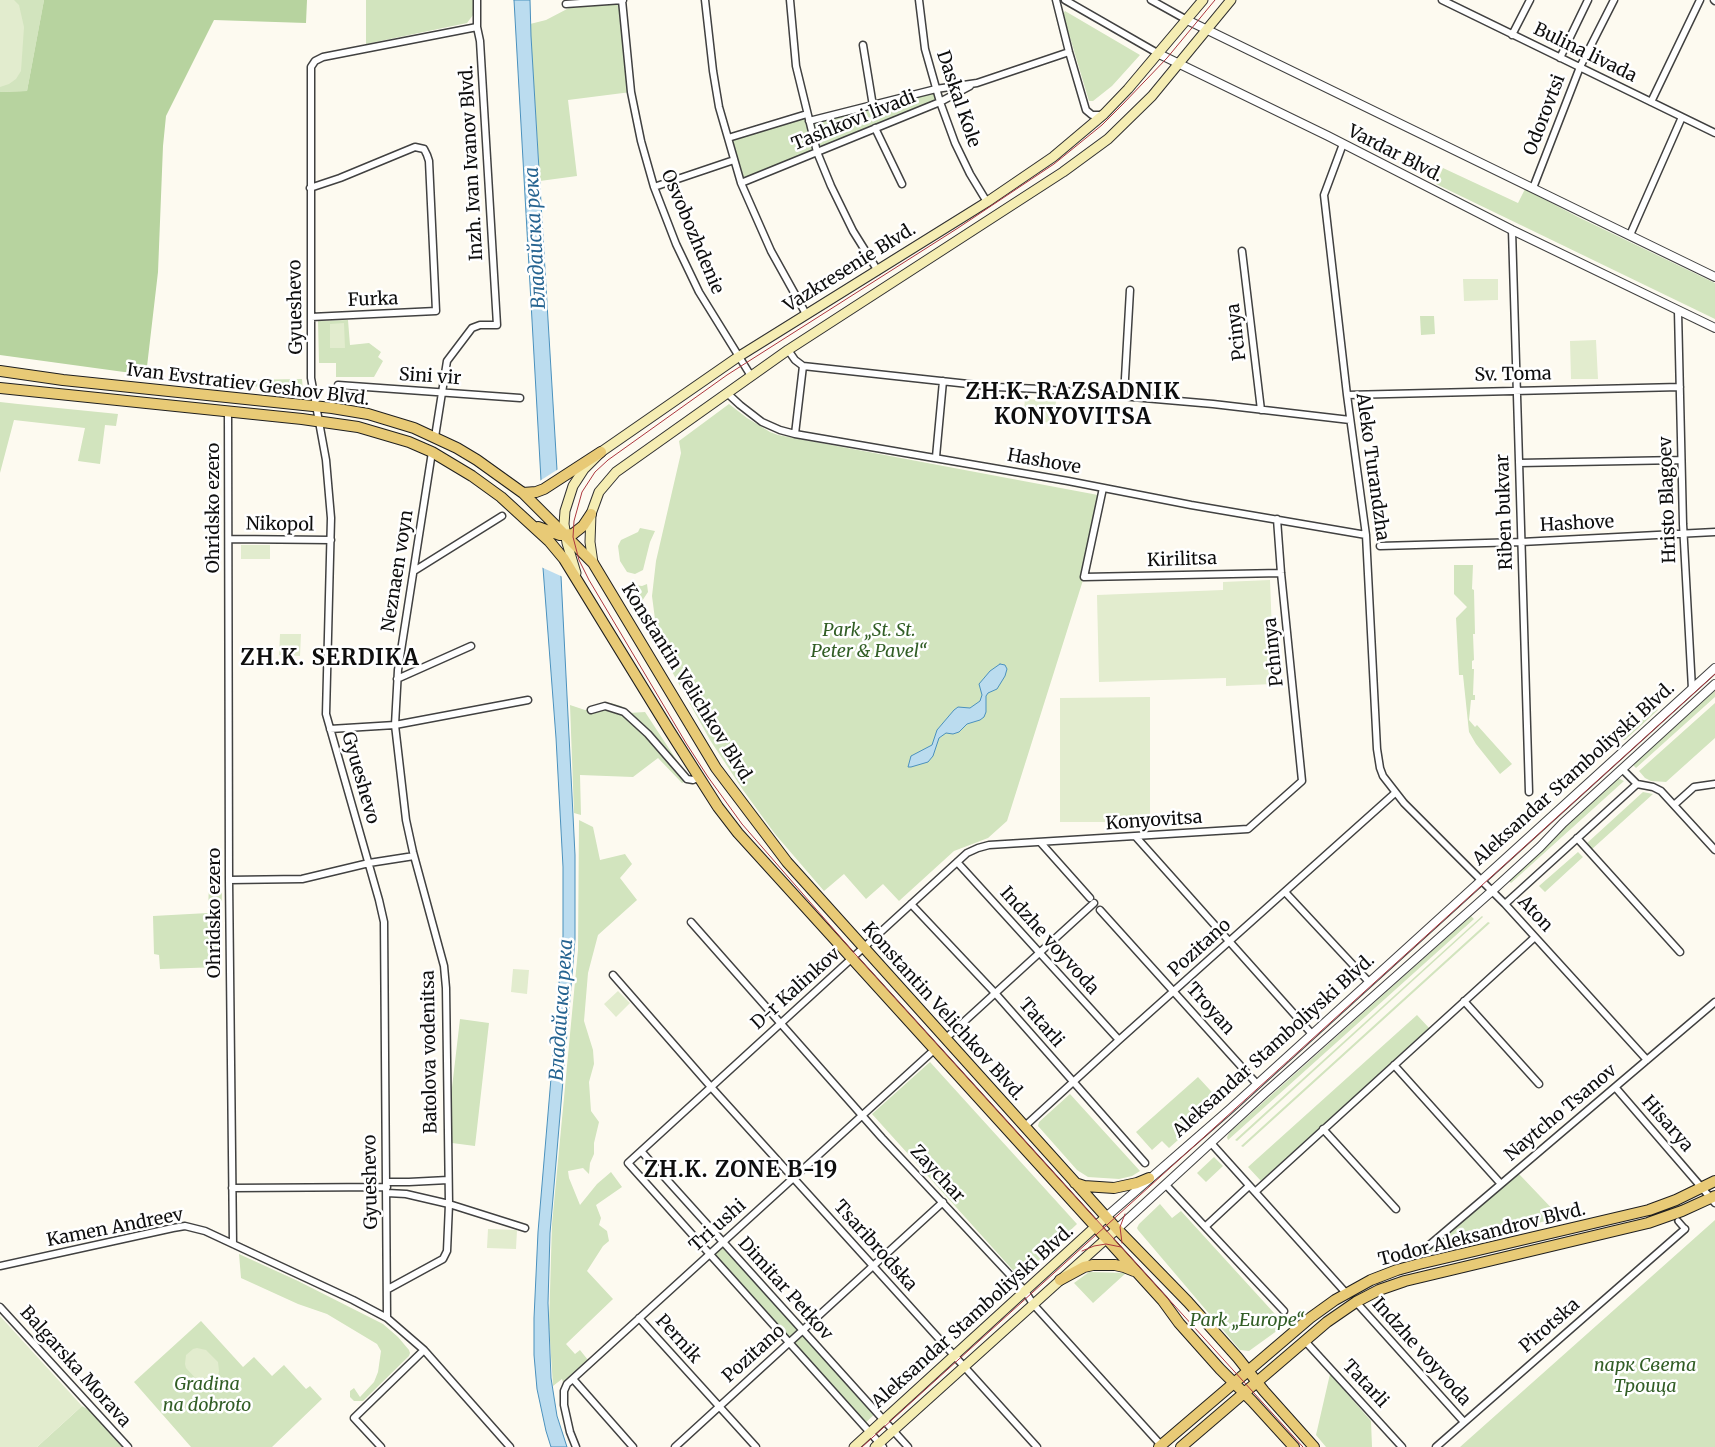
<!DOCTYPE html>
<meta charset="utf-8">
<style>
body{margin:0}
canvas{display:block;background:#fdfaf0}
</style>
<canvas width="1715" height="1447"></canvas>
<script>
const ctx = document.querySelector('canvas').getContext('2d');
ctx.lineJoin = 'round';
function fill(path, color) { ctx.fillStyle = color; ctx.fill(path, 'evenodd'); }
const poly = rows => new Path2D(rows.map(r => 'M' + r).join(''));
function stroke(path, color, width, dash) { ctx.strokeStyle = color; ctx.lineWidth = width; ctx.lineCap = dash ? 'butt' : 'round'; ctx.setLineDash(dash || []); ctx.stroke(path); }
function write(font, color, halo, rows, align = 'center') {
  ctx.font = font + ' Merriweather,serif'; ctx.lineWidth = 5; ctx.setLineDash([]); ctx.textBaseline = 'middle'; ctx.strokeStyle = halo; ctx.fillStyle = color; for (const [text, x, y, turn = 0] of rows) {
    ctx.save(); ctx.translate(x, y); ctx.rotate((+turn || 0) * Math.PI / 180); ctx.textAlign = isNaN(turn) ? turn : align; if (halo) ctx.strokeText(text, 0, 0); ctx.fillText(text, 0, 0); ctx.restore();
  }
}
fill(poly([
 [0,0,44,0,27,91,0,92],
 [366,0,473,0,473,15,467,23,366,44],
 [620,4,631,92,568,100,577,176,540,181,530,24,546,20,569,8],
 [1065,11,1140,55,1112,86,1093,101,1089,101,1063,14],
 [935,90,938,102,817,150,810,122],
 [807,114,817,152,741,183,728,138],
 [1443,168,1518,203,1525,189,1578,217,1715,283,1715,319,1436,184],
 [1420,316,1434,316,1435,334,1421,335],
 [348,320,350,345,369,343,381,352,378,357,383,361,374,377,336,377,336,363,319,363,318,321],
 [302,379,303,391,301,393,296,394,275,388,249,386,244,380],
 [0,402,18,404,118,414,116,426,105,425,100,464,78,461,85,428,14,420,0,473],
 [729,404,747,418,770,432,778,435,1098,495,1080,579,1084,577,1007,821,988,838,954,851,899,901,883,884,866,899,844,874,824,891,775,834,743,790,710,740,650,632,656,627,652,596,656,561,681,453,679,441],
 [640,528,655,531,650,542,643,570,635,574,627,572,620,561,618,546,621,540,638,532],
 [1454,565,1473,565,1472,589,1474,590,1475,634,1473,634,1474,660,1472,661,1472,669,1474,669,1473,695,1475,695,1475,700,1471,700,1469,720,1475,727,1477,725,1512,764,1500,774,1476,744,1469,732,1463,675,1459,675,1456,618,1467,607,1454,594],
 [647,584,648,592,642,601,646,620,650,617,651,624,647,627,638,612,634,585,642,586],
 [1715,689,1715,697,1636,768,1632,764],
 [611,703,621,706,629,713,645,712,689,779,682,783,658,758,633,777,580,775,581,815,574,813,570,705,585,710],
 [1715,703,1715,738,1666,782,1651,781,1645,778,1639,771],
 [1655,707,1658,710,1625,740,1621,739,1622,726,1636,724],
 [1618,778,1624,781,1511,883,1509,881,1544,849,1565,826],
 [1643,792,1653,794,1591,850,1586,844],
 [579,820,593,827,600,860,625,854,632,864,620,878,637,900,598,935,588,973,584,1021,593,1050,594,1064,589,1082,591,1111,599,1122,594,1143,594,1154,590,1163,589,1174,583,1168,568,1171,569,1178,580,1205,597,1184,611,1172,622,1187,596,1205,601,1218,599,1225,607,1231,609,1241,603,1246,587,1271,613,1299,566,1344,575,1354,580,1350,588,1360,563,1382,562,1379,553,1386,549,1325,552,1224,578,950],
 [1578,852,1583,857,1545,892,1539,886],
 [209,883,222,883,221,967,160,969,159,955,154,954,153,916,208,913],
 [1471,916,1474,919,1228,1140,1227,1137,1229,1133],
 [1482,916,1483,917,1237,1141,1235,1140],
 [1488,922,1490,923,1243,1147,1241,1146],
 [1417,1015,1430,1029,1261,1181,1248,1167],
 [460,1019,489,1023,475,1146,452,1143,451,1096],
 [930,1062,1077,1224,1020,1278,872,1114],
 [1198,1077,1221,1102,1169,1148,1162,1141,1152,1150,1136,1132],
 [1070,1094,1140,1171,1132,1176,1119,1179,1088,1177,1077,1170,1038,1126,1039,1122],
 [1214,1157,1223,1166,1206,1182,1197,1173],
 [1519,1174,1560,1217,1429,1253,1427,1249],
 [1160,1204,1172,1218,1181,1211,1285,1325,1249,1351,1240,1350,1138,1230,1137,1228,1139,1224],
 [1715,1220,1715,1447,1460,1447],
 [723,1243,877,1412,863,1425,709,1254],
 [239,1254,298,1281,383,1324,398,1337,409,1350,410,1353,409,1356,363,1401,354,1401,350,1397,350,1391,354,1388,360,1397,374,1382,378,1372,381,1351,377,1344,327,1314,298,1304,241,1278],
 [1089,1272,1126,1273,1093,1303,1074,1283],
 [201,1321,243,1367,254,1357,272,1376,284,1365,306,1389,310,1386,322,1399,272,1447,191,1447,134,1382],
 [1330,1374,1371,1421,1372,1447,1326,1447,1316,1435],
 [82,1406,89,1410,123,1447,37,1447]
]), '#d2e4be');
fill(poly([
 [44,0,307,0,306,23,214,20,166,116,163,146,158,272,146,375,0,355,0,92,27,91]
]), '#b7d39f');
fill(poly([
 [0,0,14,0,19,5,24,27,21,71,16,79,9,84,0,87],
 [1463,279,1498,279,1498,300,1464,301],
 [344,323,345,348,330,348,330,324],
 [1596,340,1598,379,1571,379,1570,341],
 [1025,399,1056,401,1054,423,1023,420],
 [241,545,270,545,270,559,241,559],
 [1270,580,1274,684,1226,686,1226,678,1099,682,1097,595,1223,590,1223,582],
 [280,634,301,634,300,656,279,655],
 [1150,697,1150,822,1060,822,1060,698],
 [513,969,529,970,527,994,511,992],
 [618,991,630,1003,616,1017,604,1004],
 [488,1229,517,1230,516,1249,487,1248],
 [0,1316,82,1406,37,1447,0,1447],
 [197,1348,206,1350,218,1362,219,1371,218,1376,211,1382,207,1383,198,1381,186,1368,185,1364,186,1355,193,1349]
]), '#e2ecce');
const water = poly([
 [514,0,530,0,531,36,557,470,561,576,575,855,575,939,550,1233,548,1303,551,1378,557,1416,567,1447,551,1447,546,1431,537,1389,534,1355,534,1318,538,1232,563,936,563,867,556,738,543,568,541,480,514,0],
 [1000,664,1005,665,1007,669,1005,676,997,689,988,693,986,696,986,712,984,717,980,720,967,724,959,732,953,734,946,733,939,738,933,756,928,762,911,767,908,767,911,756,932,745,937,730,954,710,958,707,970,708,980,701,982,695,979,684,990,671,1000,664]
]);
fill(water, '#bbdcef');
stroke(water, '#4b91bd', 1);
fill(poly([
 [560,468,563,577,541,567,538,482]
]), '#fdfaf0');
const pedestrian = poly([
 [1678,1221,1685,1229]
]);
const minor = poly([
 [622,0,631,92,641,141,654,187,676,244,699,292,751,376],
 [705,0,713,71,719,107,741,183,771,251,806,314],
 [790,0,796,66,817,152,831,186,853,231,878,271],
 [919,0,925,49,940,102,955,143,970,174,987,202],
 [1056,0,1069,52,1086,110,1092,115,1102,115],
 [1065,0,1159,54],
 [1151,0,1187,20],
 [1442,0,1715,133],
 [1714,0,1715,1],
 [566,4,623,0],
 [1512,35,1530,0],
 [863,45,873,106],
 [1560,58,1588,0],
 [1651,102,1700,0],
 [809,121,936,89,977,83,1069,52],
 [875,128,902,184],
 [728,138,807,114],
 [1343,144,1324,195,1347,395,1366,535,1377,749,1380,768,1383,776,1404,803,1505,904,1647,1060],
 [741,183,940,102,970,86],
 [654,187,734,160],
 [310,188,340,178,415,147,424,149,427,155,429,161,436,311,311,317],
 [1533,188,1580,67,1614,0],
 [1512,230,1529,792],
 [1630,235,1682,117],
 [1242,251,1261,410],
 [1678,311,1683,524,1692,689],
 [788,350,795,360,803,366,996,387,1040,389,1213,404,1350,420],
 [338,385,520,398],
 [727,393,740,405,762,422,780,430,795,434,1068,481,1191,505,1366,535],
 [1347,395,1680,387],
 [1124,396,1130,290],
 [228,411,229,880,233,1244],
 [795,434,803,366],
 [435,437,447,361,472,328,480,325,497,325,480,41,477,27,477,0],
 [936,457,943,381],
 [1519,463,1681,460],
 [1103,488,1084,577,1281,573],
 [229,539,331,540],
 [1380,546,1521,542,1715,532],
 [414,571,502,516],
 [397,679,471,646],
 [591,710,605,706,624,712,648,734,687,779,693,780,699,777],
 [330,729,395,725,528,700],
 [1622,769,1637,784,1653,787,1661,791,1715,850],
 [1674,805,1694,787,1715,784],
 [1136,837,1312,1034],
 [1577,838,1680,952],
 [1041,843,1090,898],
 [957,862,1119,1040],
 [229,880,302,879,369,863,414,856],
 [1285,892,1369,982],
 [911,904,995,993,1145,1163],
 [1505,904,1637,784],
 [1100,910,1257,1084],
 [691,922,882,1138,1025,1291,1033,1304,1161,1445],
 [613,975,711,1087,1037,1447],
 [1464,1001,1539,1084],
 [945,1039,1094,903],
 [1394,1065,1501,1184],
 [1615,1087,1715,1203],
 [1025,1126,1119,1040,1395,793],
 [1323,1129,1396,1209],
 [1211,1143,1346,1293],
 [641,1151,908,1447],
 [386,1182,409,1182,448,1180],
 [1166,1185,1284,1311],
 [232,1188,387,1187],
 [1255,1192,1535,937],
 [387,1193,406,1194,449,1204,525,1228],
 [1206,1226,1249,1186],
 [1427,1247,1715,1002],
 [0,1266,173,1228,185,1226,205,1231,353,1300,387,1318,424,1350,510,1447],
 [388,1289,443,1259,447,1251,449,1204,446,988,444,966,413,852,406,820,395,725,398,670,432,452],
 [1356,1302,1464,1422],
 [0,1307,128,1447],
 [387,1318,384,922,379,900,326,714,331,518,326,460,311,378,311,67,315,61,323,57,477,27],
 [639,1318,756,1447],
 [1305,1341,1402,1447],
 [573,1379,633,1447],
 [381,1447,354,1418,424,1350],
 [576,1447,570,1432,564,1405,564,1391,567,1384,934,1050],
 [675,1447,943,1202],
 [883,1447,628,1163,967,853,978,848,989,845,1248,829,1302,781,1281,573,1277,519],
 [1436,1447,1685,1229]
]);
const tertiary = poly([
 [1187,20,1715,277],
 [1159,54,1328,136,1512,230,1715,328],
 [1106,1217,1230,1109,1715,668],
 [1117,1229,1265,1093,1492,891,1540,847,1563,823,1715,684]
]);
const secondary = poly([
 [593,563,590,542,591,514,599,492,616,472,788,350,1063,172,1108,139,1152,96,1231,0],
 [576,573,567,543,564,524,565,511,573,486,584,469,601,452,738,357,987,202,1053,157,1104,114,1128,89,1203,0],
 [854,1447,1106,1217],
 [875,1447,1117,1229]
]);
const primary = poly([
 [0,371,63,380,332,408,368,414,414,428,457,448,477,460,523,493,593,563,716,768,787,862,1117,1229,1188,1302,1238,1358,1264,1391,1314,1447],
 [0,388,302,419,358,427,409,442,432,452,472,476,501,497,549,541,564,559,669,730,718,807,738,833,1163,1301,1179,1323,1220,1369,1252,1401,1294,1447],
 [523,493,536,492,544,489,601,452],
 [538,527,560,535,573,534,583,526,591,514],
 [1075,1183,1084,1186,1114,1188,1137,1183,1149,1178],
 [1060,1280,1084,1267,1093,1265,1115,1265,1124,1267,1134,1271],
 [1159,1447,1310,1318,1335,1300,1371,1280,1397,1270,1419,1264,1649,1210,1676,1200,1715,1181],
 [1181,1447,1327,1322,1356,1302,1379,1290,1405,1281,1648,1223,1682,1211,1715,1196]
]);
stroke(pedestrian, '#414141', 8);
stroke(minor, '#414141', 9);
stroke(tertiary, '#414141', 10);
stroke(secondary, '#303030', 11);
stroke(primary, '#1f1f1f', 12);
stroke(pedestrian, '#fff', 5);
stroke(minor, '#fff', 6);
stroke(tertiary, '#fff', 8);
stroke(secondary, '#f5edb3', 9);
stroke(primary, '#e8ca76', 10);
stroke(poly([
 [1215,0,1167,58,1122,105,1102,125,1054,164,958,228,727,375,608,460,595,472,582,492,574,521,573,537,579,560,589,580,686,743,708,777,742,824,856,955,1303,1447],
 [1122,1243,1120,1227,1125,1214],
 [1082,1251,1094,1246,1106,1244,1121,1247],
 [862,1447,1715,674]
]), '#ad363e', 1);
write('18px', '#0e0e0e', '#fff', [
 ["Bulina livada",1585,53,26],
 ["Daskal Kole",958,99,71],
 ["Odorovtsi",1545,115,-69],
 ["Tashkovi livadi",854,121,-22],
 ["Vardar Blvd.",1395,154,27],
 ["Inzh. Ivan Ivanov Blvd.",472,163,-93],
 ["Osvobozhdenie",692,232,67],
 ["Vazkresenie Blvd.",850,268,-32],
 ["Furka",373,300,-2],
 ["Gyueshevo",296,307,-91],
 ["Pcinya",1237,332,-97],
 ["Sv. Toma",1513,375,-1],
 ["Sini vir",430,377,4],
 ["Ivan Evstratiev Geshov Blvd.",248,385,7],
 ["Hashove",1044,462,10],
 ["Aleko Turandzha",1372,467,82],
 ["Hristo Blagoev",1668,500,-92],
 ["Ohridsko ezero",214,508,-90],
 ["Riben bukvar",1505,512,-92],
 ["Hashove",1577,524,-3],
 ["Nikopol",280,525,1],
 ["Kirilitsa",1182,560,-2],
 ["Neznaen voyn",398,571,-81],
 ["Pchinya",1274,652,-96],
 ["Konstantin Velichkov Blvd.",687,684,58],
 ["Aleksandar Stamboliyski Blvd.",1574,774,-42],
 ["Gyueshevo",360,778,74],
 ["Konyovitsa",1154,821,-4],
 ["Ohridsko ezero",215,913,-90],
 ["Aton",1535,914,47],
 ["Indzhe voyvoda",1049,941,48],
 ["Pozitano",1200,948,-42],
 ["D-r Kalinkov",796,989,-42],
 ["Troyan",1210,1009,48],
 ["Konstantin Velichkov Blvd.",943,1012,48],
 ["Tatarli",1041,1023,49],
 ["Aleksandar Stamboliyski Blvd.",1274,1046,-42],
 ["Batolova vodenitsa",430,1052,-91],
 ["Naytcho Tsanov",1561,1113,-40],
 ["Hisarya",1667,1124,49],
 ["Zaychar",937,1174,47],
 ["Gyueshevo",371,1182,-91],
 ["Tri ushi",718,1226,-42],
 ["Kamen Andreev",115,1228,-11],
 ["Todor Aleksandrov Blvd.",1482,1235,-14],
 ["Tsaribrodska",875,1246,48],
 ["Dimitar Petkov",785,1289,48],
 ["Aleksandar Stamboliyski Blvd.",973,1317,-42],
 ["Pirotska",1550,1326,-41],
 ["Pernik",678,1339,48],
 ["Indzhe voyvoda",1421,1352,48],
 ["Pozitano",754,1354,-42],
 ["Balgarska Morava",75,1367,48],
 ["Tatarli",1365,1384,47]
]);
write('italic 18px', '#325e26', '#fff', [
 ["Park „St. St.",869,631],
 ["Peter & Pavel“",869,652],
 ["Park „Europe“",1247,1321],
 ["парк Света",1645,1366],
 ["Троица",1645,1387],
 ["Gradina",207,1385],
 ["na dobroto",207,1406]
]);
write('italic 19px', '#266491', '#fff', [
 ["Владайска река",536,238,-93],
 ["Владайска река",562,1010,-86]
]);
ctx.letterSpacing = '1px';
write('bold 22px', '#0e0e0e', '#fff', [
 ["ZH.K. RAZSADNIK",1073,393],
 ["KONYOVITSA",1073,418],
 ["ZH.K. SERDIKA",330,659],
 ["ZH.K. ZONE B-19",741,1171]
]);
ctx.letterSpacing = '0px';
</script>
